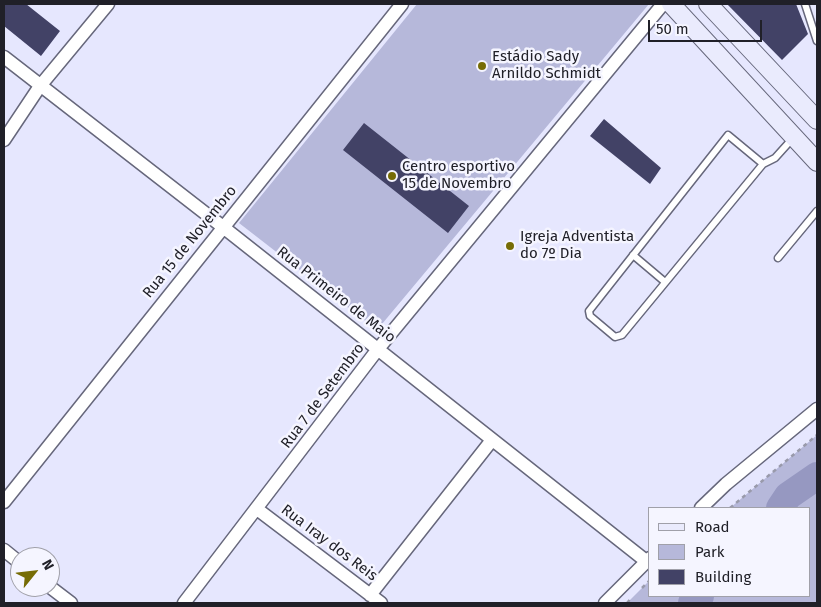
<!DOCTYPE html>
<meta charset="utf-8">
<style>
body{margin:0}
#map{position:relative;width:821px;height:607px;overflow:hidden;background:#e6e7fe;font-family:"Fira Sans",sans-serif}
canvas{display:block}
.frame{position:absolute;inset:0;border:5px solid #202028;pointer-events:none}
.legend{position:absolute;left:648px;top:507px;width:162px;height:90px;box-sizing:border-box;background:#f5f5ff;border:1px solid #a0a0a9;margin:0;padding:6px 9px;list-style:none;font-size:15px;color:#202028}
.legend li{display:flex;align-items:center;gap:10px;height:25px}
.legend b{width:25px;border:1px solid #a0a0a9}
.north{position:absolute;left:10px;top:547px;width:50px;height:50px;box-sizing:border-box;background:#f5f5ff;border:1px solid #a0a0a9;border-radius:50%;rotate:61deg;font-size:14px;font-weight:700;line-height:20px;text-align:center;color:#202028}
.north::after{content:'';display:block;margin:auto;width:18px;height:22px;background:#766c06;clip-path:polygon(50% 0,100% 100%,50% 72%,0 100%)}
.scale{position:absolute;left:648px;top:20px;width:114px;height:22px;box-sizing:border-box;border:2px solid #202028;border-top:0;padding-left:6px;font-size:15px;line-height:18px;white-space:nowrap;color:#202028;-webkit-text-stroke:4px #f5f5ff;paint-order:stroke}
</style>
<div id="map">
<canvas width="821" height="607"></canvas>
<div class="frame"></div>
<ul class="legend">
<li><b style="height:6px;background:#eaebfd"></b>Road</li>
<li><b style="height:14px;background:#b6b8da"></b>Park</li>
<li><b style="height:14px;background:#424266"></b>Building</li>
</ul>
<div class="north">N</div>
<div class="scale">50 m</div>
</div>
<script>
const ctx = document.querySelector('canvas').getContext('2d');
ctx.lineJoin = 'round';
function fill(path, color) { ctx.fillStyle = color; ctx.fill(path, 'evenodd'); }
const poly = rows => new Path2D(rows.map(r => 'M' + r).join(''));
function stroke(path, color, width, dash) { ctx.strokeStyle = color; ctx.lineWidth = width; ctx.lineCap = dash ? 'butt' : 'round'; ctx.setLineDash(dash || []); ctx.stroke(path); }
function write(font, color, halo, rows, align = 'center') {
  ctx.font = font + ' "Fira Sans",sans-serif'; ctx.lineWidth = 5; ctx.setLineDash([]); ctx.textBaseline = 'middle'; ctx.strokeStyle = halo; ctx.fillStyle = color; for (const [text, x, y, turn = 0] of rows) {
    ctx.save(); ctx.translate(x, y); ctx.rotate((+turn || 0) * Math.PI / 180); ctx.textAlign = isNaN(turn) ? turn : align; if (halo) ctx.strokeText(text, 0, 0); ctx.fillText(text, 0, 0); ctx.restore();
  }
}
fill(poly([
 [417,4,649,4,377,330,239,223],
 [817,435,817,603,627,603,650,580,650,596,810,596,810,508,730,508]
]), '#b6b8da');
stroke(poly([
 [780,508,788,496,817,476],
 [692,603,700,596]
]), '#9698c1', 28);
fill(poly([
 [4,4,26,4,60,31,41,56,4,26],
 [727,4,796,4,808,34,782,60],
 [604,119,661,168,650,184,590,136],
 [364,123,469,206,448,233,343,150]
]), '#424266');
const lane = poly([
 [805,4,817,41],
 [763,164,622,335,615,337,590,316,589,311,728,135,763,164,775,158,793,138],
 [633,255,665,282],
 [778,258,817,211]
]);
const street = poly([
 [4,57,223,227,646,561],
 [4,140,40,86,108,4],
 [4,502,402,4],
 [701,508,726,484,817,409],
 [257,509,381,603],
 [4,550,20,563],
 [50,587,71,603],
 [370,595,492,440],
 [184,603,378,349,663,4],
 [605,603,650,558]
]);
const secondary = poly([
 [671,4,817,162],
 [708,4,817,120]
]);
stroke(lane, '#66677b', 9);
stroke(street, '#66677b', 15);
stroke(secondary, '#66677b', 20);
stroke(poly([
 [730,508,817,435],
 [642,588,650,580],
 [627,603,632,597]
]), '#999aab', 2.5, [4, 4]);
stroke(lane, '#fff', 6);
stroke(street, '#fff', 12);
stroke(secondary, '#eaebfd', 18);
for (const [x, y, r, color] of [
 [482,66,5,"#766c06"],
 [392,176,5,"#766c06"],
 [510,246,5,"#766c06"]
]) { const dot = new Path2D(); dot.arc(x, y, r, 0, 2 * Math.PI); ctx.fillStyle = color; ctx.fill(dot); stroke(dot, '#f5f5ff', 2); }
write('15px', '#202028', '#f5f5ff', [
 ["Estádio Sady",492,57],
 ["Arnildo Schmidt",492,74],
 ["Centro esportivo",402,167],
 ["15 de Novembro",402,184],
 ["Igreja Adventista",520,237],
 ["do 7º Dia",520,254]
], 'left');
write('15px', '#202028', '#f5f5ff', [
 ["Rua 15 de Novembro",190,242,-51],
 ["Rua Primeiro de Maio",336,295,38],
 ["Rua 7 de Setembro",323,396,-53],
 ["Rua Iray dos Reis",329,543,37]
]);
</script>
